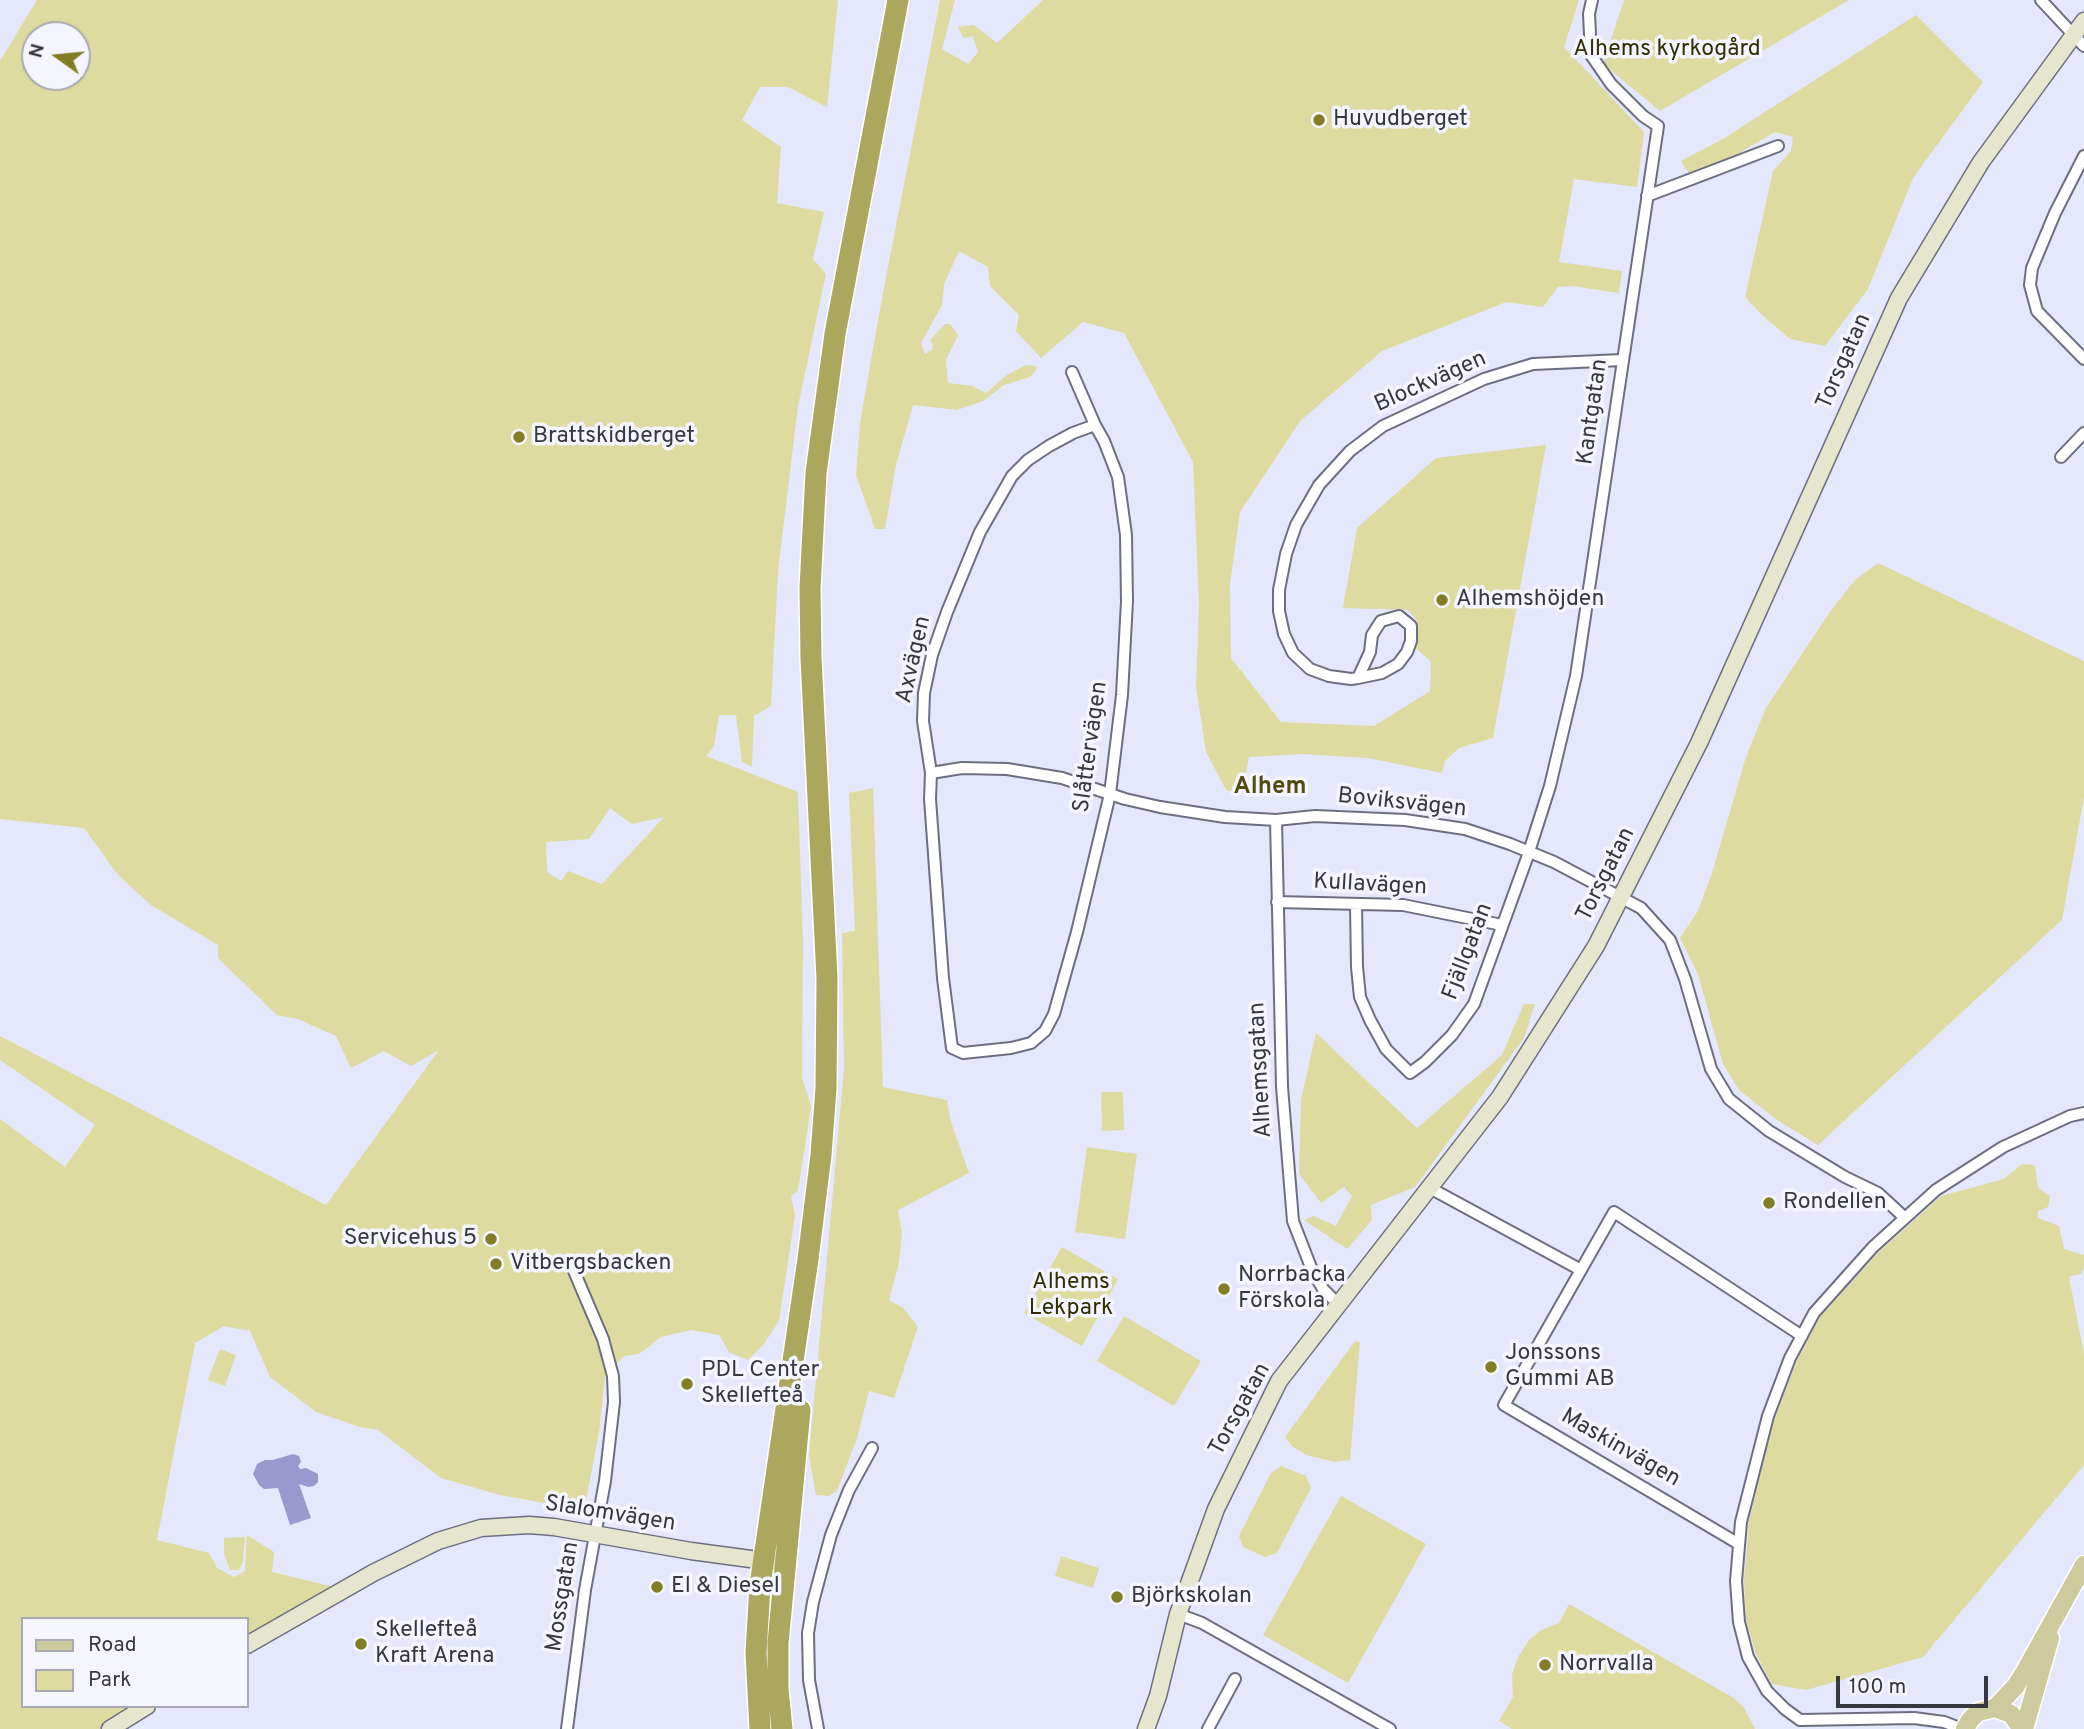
<!DOCTYPE html>
<meta charset="utf-8">
<style>
body{margin:0}
#map{position:relative;width:2084px;height:1729px;overflow:hidden;background:#e5e7fc;font-family:Overpass,sans-serif}
canvas{display:block}
.legend{position:absolute;left:21px;top:1617px;width:228px;height:91px;box-sizing:border-box;background:#f4f5fe;border:2px solid #a8a9b2;margin:0;padding:9px 12px;list-style:none;font-size:21px;color:#36373f}
.legend li{display:flex;align-items:center;gap:14px;height:35px}
.legend b{width:35px;border:2px solid #a8a9b2}
.north{position:absolute;left:21px;top:21px;width:70px;height:70px;box-sizing:border-box;background:#f4f5fe;border:2px solid #a8a9b2;border-radius:50%;rotate:285deg;font-size:19px;font-weight:700;line-height:28px;text-align:center;color:#36373f}
.north::after{content:'';display:block;margin:auto;width:24px;height:32px;background:#837e25;clip-path:polygon(50% 0,100% 100%,50% 72%,0 100%)}
.scale{position:absolute;left:1836px;top:1676px;width:152px;height:32px;box-sizing:border-box;border:4px solid #36373f;border-top:0;padding-left:9px;font-size:21px;line-height:24px;white-space:nowrap;color:#36373f;-webkit-text-stroke:5px #f4f5fe;paint-order:stroke}
</style>
<div id="map">
<canvas width="2084" height="1729"></canvas>
<ul class="legend">
<li><b style="height:9px;background:#cdca9e"></b>Road</li>
<li><b style="height:19px;background:#dddba0"></b>Park</li>
</ul>
<div class="north">N</div>
<div class="scale">100 m</div>
</div>
<script>
const ctx = document.querySelector('canvas').getContext('2d');
ctx.lineJoin = 'round';
function fill(path, color) { ctx.fillStyle = color; ctx.fill(path, 'evenodd'); }
const poly = rows => new Path2D(rows.map(r => 'M' + r).join(''));
function stroke(path, color, width, dash) { ctx.strokeStyle = color; ctx.lineWidth = width; ctx.lineCap = dash ? 'butt' : 'round'; ctx.setLineDash(dash || []); ctx.stroke(path); }
function write(font, color, halo, rows, align = 'center') {
  ctx.font = font + ' Overpass,sans-serif'; ctx.lineWidth = 7; ctx.setLineDash([]); ctx.textBaseline = 'middle'; ctx.strokeStyle = halo; ctx.fillStyle = color; for (const [text, x, y, turn = 0] of rows) {
    ctx.save(); ctx.translate(x, y); ctx.rotate((+turn || 0) * Math.PI / 180); ctx.textAlign = isNaN(turn) ? turn : align; if (halo) ctx.strokeText(text, 0, 0); ctx.fillText(text, 0, 0); ctx.restore();
  }
}
fill(poly([
 [37,0,838,0,827,107,788,87,760,87,742,120,781,147,777,203,824,212,813,259,826,274,798,406,778,571,771,706,754,716,752,767,742,762,736,715,719,715,714,746,706,756,798,792,803,944,802,1077,811,1107,798,1191,791,1196,795,1216,779,1321,764,1344,748,1360,729,1352,719,1335,691,1330,661,1337,639,1354,624,1356,605,1377,599,1433,584,1510,500,1495,441,1478,378,1430,360,1427,316,1412,270,1377,250,1331,224,1326,195,1343,157,1540,209,1553,217,1568,234,1577,245,1571,247,1535,274,1552,272,1572,343,1589,247,1645,247,1619,23,1619,23,1706,147,1706,114,1729,0,1729,0,1119,65,1167,95,1125,0,1060,0,1036,326,1205,439,1050,411,1066,384,1051,351,1068,336,1036,298,1019,277,1015,218,958,218,945,151,905,118,875,84,828,0,819,0,61],
 [35,35,77,35,77,77,35,77],
 [610,808,632,824,664,817,602,884,568,871,561,881,547,872,546,842,589,839],
 [940,0,955,0,942,49,968,64,978,52,973,36,963,38,958,27,974,25,997,43,1043,0,1579,0,1564,47,1644,132,1637,187,1574,179,1559,262,1622,271,1619,293,1572,286,1558,287,1543,307,1506,302,1382,351,1300,421,1240,512,1230,584,1231,658,1281,722,1374,726,1430,691,1431,662,1416,648,1417,620,1408,610,1343,608,1357,528,1436,458,1546,445,1493,738,1459,748,1445,761,1442,773,1368,758,1302,754,1249,757,1242,794,1226,790,1206,752,1196,687,1199,607,1193,462,1124,333,1083,322,1041,358,1016,331,1019,315,990,286,988,267,959,251,944,284,942,305,921,343,925,354,932,350,933,345,930,340,945,324,950,324,958,335,946,360,948,383,972,386,986,393,1007,375,1026,365,1038,367,1030,377,1004,385,983,401,957,410,913,405,896,465,885,529,875,529,856,475,860,423,882,298],
 [1624,0,1849,0,1660,111,1603,64],
 [1916,15,1983,82,1913,178,1868,289,1825,346,1790,339,1762,315,1745,297,1773,171,1791,151,1793,137,1775,132,1734,156,1690,175,1681,161,1723,139],
 [1878,563,2084,661,2084,797,2062,920,1818,1145,1777,1120,1739,1090,1723,1064,1698,974,1680,938,1698,911,1712,873,1746,757,1766,708,1832,609,1855,580],
 [873,788,883,1087,947,1100,951,1122,969,1173,898,1210,902,1233,899,1262,889,1300,903,1308,918,1327,894,1398,869,1391,857,1438,837,1491,829,1496,816,1495,809,1456,844,1069,842,933,855,931,849,793],
 [1524,1004,1535,1004,1524,1038,1415,1187,1371,1205,1372,1220,1347,1249,1304,1220,1313,1216,1336,1226,1352,1196,1344,1187,1321,1203,1299,1174,1301,1100,1316,1033,1417,1128,1502,1055],
 [1101,1092,1123,1092,1124,1130,1102,1131],
 [1087,1147,1137,1154,1125,1239,1075,1232],
 [2022,1164,2035,1165,2038,1188,2050,1196,2048,1207,2038,1211,2038,1218,2059,1226,2064,1249,2084,1255,2084,1267,2081,1274,2069,1277,2084,1354,2084,1465,1923,1657,1806,1690,1772,1684,1756,1654,1746,1621,1744,1581,1749,1523,1762,1467,1775,1418,1797,1361,1820,1317,1878,1253,1941,1196,2004,1179],
 [1062,1247,1118,1279,1082,1346,1024,1313],
 [1124,1316,1201,1361,1174,1406,1097,1361],
 [1355,1341,1360,1342,1350,1460,1334,1462,1306,1455,1292,1446,1285,1437],
 [220,1349,236,1355,225,1386,208,1380],
 [1281,1466,1306,1476,1311,1488,1277,1553,1265,1557,1243,1547,1239,1536,1271,1473],
 [1341,1496,1426,1544,1348,1683,1263,1635],
 [245,1537,243,1561,239,1570,230,1570,224,1554,224,1538],
 [1061,1556,1099,1568,1093,1588,1055,1576],
 [1569,1604,1732,1697,1743,1706,1755,1729,1512,1729,1499,1721,1513,1697,1512,1674,1518,1657,1529,1640,1541,1630,1559,1623]
]), '#dddba0');
fill(poly([
 [293,1454,299,1456,301,1462,298,1466,300,1469,306,1468,318,1474,318,1482,314,1486,308,1487,299,1484,311,1518,290,1525,278,1488,264,1489,259,1485,253,1474,257,1464,265,1460,273,1460]
]), '#989acf');
const street = poly([
 [2041,0,2084,46],
 [2084,156,2055,213,2032,268,2030,285,2037,311,2084,359],
 [1647,196,1778,146],
 [1072,372,1095,425,1104,441,1118,477,1126,535,1127,601,1122,695,1110,794,1077,932,1054,1014,1045,1031,1031,1043,1011,1048,963,1053,952,1048,943,978,930,799,931,773,923,721,924,693,932,655,947,612,980,532,1012,476,1028,460,1049,446,1073,433,1095,425],
 [2061,457,2084,433],
 [1358,678,1370,652,1372,635,1381,621,1399,616,1411,626,1411,641,1407,652,1398,664,1382,673,1358,678,1351,679,1329,676,1310,669,1293,653,1284,634,1279,611,1279,590,1286,554,1296,525,1319,485,1350,451,1383,426,1484,379,1533,364,1622,360],
 [931,773,962,768,1007,769,1062,778,1125,799,1160,807,1225,817,1276,820,1315,816,1405,820,1465,829,1510,844,1554,862,1641,908,1670,940,1685,979,1711,1069,1729,1099,1769,1131,1845,1177,1878,1193,1905,1218],
 [1276,820,1282,1087,1293,1221,1312,1270,1323,1289,1339,1305],
 [1277,902,1403,905,1502,925],
 [1356,905,1357,967,1360,997,1370,1020,1386,1049,1410,1073,1425,1062,1452,1035,1474,1004,1527,858,1550,786,1576,676,1658,126,1643,116,1611,84,1591,55,1589,14,1592,0],
 [1430,1188,1581,1270],
 [1739,1544,1504,1405,1614,1212,1802,1336],
 [1178,1614,1202,1623,1390,1729],
 [567,1729,585,1590,605,1481,614,1402,613,1376,603,1339,574,1271],
 [818,1729,809,1680,808,1633,813,1602,831,1535,849,1490,872,1448],
 [1208,1729,1235,1679],
 [1962,1729,1944,1722,1914,1718,1800,1720,1785,1709,1767,1691,1748,1657,1739,1622,1736,1581,1741,1522,1768,1416,1790,1358,1814,1313,1873,1247,1936,1190,2003,1147,2070,1116,2084,1113]
]);
const secondary = poly([
 [247,1645,373,1573,438,1541,481,1528,529,1525,554,1527,691,1551,773,1562],
 [110,1729,147,1706],
 [1146,1729,1158,1696,1178,1614,1216,1509,1279,1381,1500,1097,1596,946,1699,743,1899,298,1981,162,2084,21]
]);
const primary = poly([
 [1995,1708,2015,1687,2024,1673,2084,1565],
 [1965,1729,1970,1720,1978,1712,1995,1708,2011,1714,2022,1729],
 [2024,1729,2050,1638]
]);
const highway = poly([
 [760,1729,756,1653,760,1585,808,1259,821,1155,826,1088,827,978,811,658,810,588,816,473,835,334,898,0],
 [782,1729,778,1689,778,1643,800,1410]
]);
stroke(street, '#6d6e81', 14);
stroke(secondary, '#6d6e81', 19);
stroke(primary, '#fff', 21);
stroke(highway, '#fff', 24);
stroke(street, '#fff', 10);
stroke(secondary, '#e6e5ce', 16);
stroke(primary, '#cdca9e', 18);
stroke(highway, '#aba75d', 21);
for (const [x, y, r, color] of [
 [1319,120,7,"#837e25"],
 [519,437,7,"#837e25"],
 [1442,600,7,"#837e25"],
 [1769,1203,7,"#837e25"],
 [491,1239,7,"#837e25"],
 [496,1264,7,"#837e25"],
 [1224,1289,7,"#837e25"],
 [1491,1367,7,"#837e25"],
 [687,1384,7,"#837e25"],
 [657,1587,7,"#837e25"],
 [1117,1597,7,"#837e25"],
 [361,1644,7,"#837e25"],
 [1545,1665,7,"#837e25"]
]) { const dot = new Path2D(); dot.arc(x, y, r, 0, 2 * Math.PI); ctx.fillStyle = color; ctx.fill(dot); stroke(dot, '#f4f5fe', 2.5); }
write('23px', '#312e00', '#f4f5fe', [
 ["Alhems kyrkogård",1667,50],
 ["Alhems",1071,1283],
 ["Lekpark",1071,1309]
]);
write('23px', '#36373f', '#f4f5fe', [
 ["Huvudberget",1333,120],
 ["Brattskidberget",533,437],
 ["Alhemshöjden",1456,600],
 ["Rondellen",1783,1203],
 ["Servicehus 5",477,1239,"right"],
 ["Vitbergsbacken",510,1264],
 ["Norrbacka",1238,1276],
 ["Förskola",1238,1302],
 ["Jonssons",1505,1354],
 ["Gummi AB",1505,1380],
 ["PDL Center",701,1371],
 ["Skellefteå",701,1397],
 ["El & Diesel",671,1587],
 ["Björkskolan",1131,1597],
 ["Skellefteå",375,1631],
 ["Kraft Arena",375,1657],
 ["Norrvalla",1559,1665]
], 'left');
write('23px', '#36373f', '#f4f5fe', [
 ["Torsgatan",1845,362,-66],
 ["Blockvägen",1431,383,-24],
 ["Kantgatan",1594,412,-82],
 ["Axvägen",915,660,-77],
 ["Slåttervägen",1092,747,-82],
 ["Boviksvägen",1402,804,6],
 ["Torsgatan",1607,875,-63],
 ["Kullavägen",1370,886,3],
 ["Fjällgatan",1469,952,-69],
 ["Alhemsgatan",1262,1070,-93],
 ["Torsgatan",1241,1410,-61],
 ["Maskinvägen",1620,1449,30],
 ["Slalomvägen",610,1515,9],
 ["Mossgatan",564,1597,-81]
]);
write('bold 24px', '#514d0f', '#f4f5fe', [
 ["Alhem",1270,788]
]);
</script>
